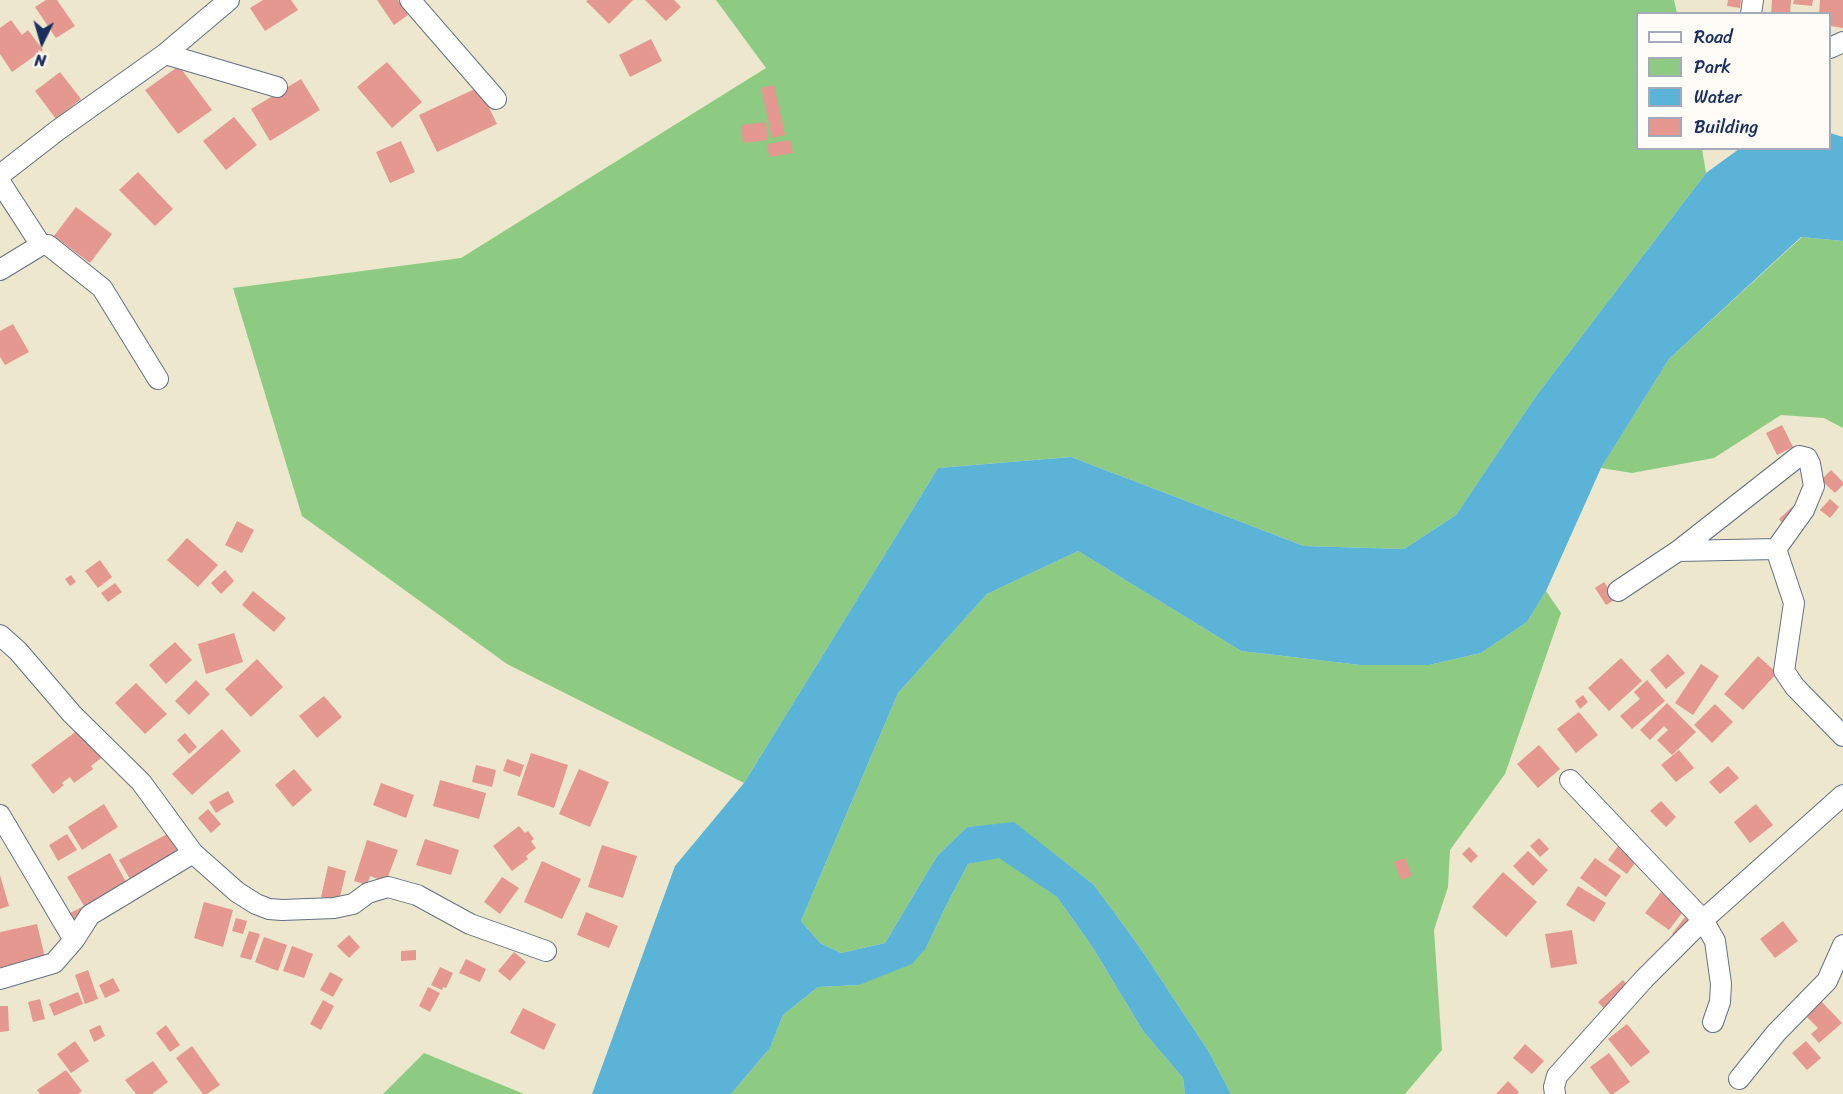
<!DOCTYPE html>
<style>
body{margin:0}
#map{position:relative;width:1843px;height:1094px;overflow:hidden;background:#ede8cd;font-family:Sriracha,sans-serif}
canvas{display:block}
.legend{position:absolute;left:1636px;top:12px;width:195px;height:138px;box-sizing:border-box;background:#fdfcf7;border:2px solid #a3aaba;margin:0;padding:8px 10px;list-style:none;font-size:18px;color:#1b2f5e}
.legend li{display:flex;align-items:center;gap:12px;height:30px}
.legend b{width:30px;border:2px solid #a3aaba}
.north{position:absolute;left:12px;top:12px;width:60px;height:60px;-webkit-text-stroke:4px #fdfcf7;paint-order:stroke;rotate:185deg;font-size:16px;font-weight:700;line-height:24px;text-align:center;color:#1b2f5e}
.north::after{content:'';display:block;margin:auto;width:21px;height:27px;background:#1b2f5e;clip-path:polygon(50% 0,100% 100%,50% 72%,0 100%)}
</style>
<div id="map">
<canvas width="1843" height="1094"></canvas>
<ul class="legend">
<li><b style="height:8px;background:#fff"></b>Road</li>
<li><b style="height:16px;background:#8ccb81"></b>Park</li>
<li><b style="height:16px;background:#5bb3d8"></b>Water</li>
<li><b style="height:16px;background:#e4988f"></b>Building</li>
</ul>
<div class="north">N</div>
</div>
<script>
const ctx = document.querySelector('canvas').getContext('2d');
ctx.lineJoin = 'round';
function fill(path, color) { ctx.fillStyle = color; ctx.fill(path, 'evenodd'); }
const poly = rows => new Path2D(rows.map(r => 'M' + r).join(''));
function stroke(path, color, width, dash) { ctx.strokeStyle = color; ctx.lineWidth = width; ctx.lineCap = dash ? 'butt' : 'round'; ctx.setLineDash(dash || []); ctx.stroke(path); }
fill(poly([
 [716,0,1674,0,1677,13,1638,14,1638,148,1702,149,1706,173,1536,396,1456,515,1404,549,1304,546,1071,457,938,468,744,783,507,664,302,516,233,288,461,258,766,68],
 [1802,237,1843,241,1843,428,1824,418,1781,415,1714,458,1632,473,1601,468,1669,359],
 [1078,551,1241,651,1360,665,1429,665,1481,653,1527,622,1546,591,1561,613,1505,774,1450,850,1448,887,1434,930,1442,1050,1405,1094,1231,1094,1209,1052,1141,949,1094,885,1014,823,967,827,937,856,885,943,841,953,820,943,801,921,898,693,987,594],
 [999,857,1057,897,1093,948,1143,1031,1183,1078,1185,1094,731,1094,770,1048,783,1015,818,987,859,985,926,948,946,906,968,864],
 [424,1053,524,1094,383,1094]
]), '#8ccb81');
fill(poly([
 [1830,133,1843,137,1843,241,1801,237,1669,359,1601,468,1546,591,1527,622,1481,653,1429,665,1360,665,1241,651,1078,551,987,594,898,693,801,921,820,943,841,953,885,943,937,856,967,827,1014,822,1094,885,1141,949,1209,1052,1231,1094,1185,1094,1183,1078,1143,1031,1093,948,1057,897,999,858,968,864,946,906,926,948,912,964,859,985,818,987,783,1015,770,1048,731,1094,592,1094,675,866,744,783,938,468,1071,457,1304,546,1404,549,1456,515,1536,396,1706,173,1739,149,1830,148]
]), '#5bb3d8');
fill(poly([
 [46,0,57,0,75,26,56,38,35,7],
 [263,0,291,0,298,10,265,31,250,8],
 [377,0,398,0,408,15,394,25],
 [588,0,633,0,609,24,586,1],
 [645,0,674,0,681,7,666,21],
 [1728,0,1741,0,1740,8,1727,6],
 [1772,0,1791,0,1790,14,1771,14],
 [1794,0,1813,0,1812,6,1793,4],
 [1820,0,1843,0,1843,28,1830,26,1830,14,1819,14],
 [11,20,22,35,28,30,43,50,12,72,0,54,0,28],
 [651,39,662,61,630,77,619,55],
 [387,62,422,102,392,128,357,87],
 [179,66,212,110,178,134,145,90],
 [60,72,81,99,56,119,35,91],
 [301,79,320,110,270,141,251,109],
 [774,85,785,135,772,138,761,88],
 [479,87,497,124,437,152,419,115],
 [234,117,257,145,226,170,203,141],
 [766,122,768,140,743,143,741,125],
 [790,140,793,153,769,157,767,144],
 [401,141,415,172,390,183,376,152],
 [138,172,173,209,155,226,119,190],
 [76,207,112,234,90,263,54,236],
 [13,324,29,352,5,365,0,357,0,331],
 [1782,425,1793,447,1777,455,1766,433],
 [1831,470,1843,482,1843,485,1835,493,1821,480],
 [1830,499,1839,507,1830,518,1820,510],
 [1792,507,1798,515,1785,527,1779,519],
 [237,521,254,530,242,553,225,545],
 [187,538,218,565,198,587,167,560],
 [100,560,112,577,98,588,85,571],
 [225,570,234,581,221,594,211,583],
 [71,575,76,582,70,586,65,579],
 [1604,582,1616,599,1606,605,1595,588],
 [115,583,122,592,108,602,101,593],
 [253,591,286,618,274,632,242,605],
 [234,633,243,662,206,674,198,644],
 [175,642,192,660,166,684,149,665],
 [1668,654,1685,673,1666,689,1650,670],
 [1758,656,1777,673,1743,710,1724,694],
 [1621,658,1642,681,1609,711,1588,688],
 [257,659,283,687,251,717,225,689],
 [1701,664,1719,676,1693,715,1675,703],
 [196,680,210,694,189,715,175,701],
 [1647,680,1665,701,1632,729,1620,716,1640,699,1634,692],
 [136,683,167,714,145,734,115,703],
 [1583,695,1588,702,1580,709,1575,701],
 [324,696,342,717,317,738,299,716],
 [1667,703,1696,732,1672,755,1657,740,1668,730,1664,726,1650,740,1640,730],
 [1715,704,1733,722,1712,743,1694,725],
 [1579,712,1598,735,1576,753,1557,729],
 [82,727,105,755,91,766,93,769,74,783,70,777,62,783,64,785,53,794,31,765],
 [222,729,241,751,192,795,172,774],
 [185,733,197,747,189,754,177,740],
 [1539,745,1560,769,1538,788,1517,764],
 [1679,750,1694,768,1676,782,1661,765],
 [531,753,568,765,554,808,517,795],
 [507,759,524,765,520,777,503,771],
 [476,765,496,770,492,787,472,782],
 [1728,766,1739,778,1720,794,1709,782],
 [294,769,312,790,293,807,275,785],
 [579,769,609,782,590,827,559,814],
 [440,780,486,793,479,819,433,806],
 [381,783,414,795,406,818,373,805],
 [228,791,234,802,216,813,209,802],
 [1661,801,1676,817,1666,827,1650,811],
 [104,804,118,827,82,850,68,827],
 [1756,804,1773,825,1750,843,1734,822],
 [208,809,221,824,211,833,198,818],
 [519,826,525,833,528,831,534,839,531,841,536,848,526,856,528,859,512,871,493,846],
 [169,833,183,859,134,886,119,860],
 [67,834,77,850,58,861,49,845],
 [1539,838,1549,849,1540,857,1530,846],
 [425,839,459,850,451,875,416,865],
 [367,840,398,850,386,882,370,876,367,885,354,881],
 [1621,842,1640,856,1627,874,1608,860],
 [602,845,637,856,623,898,588,887],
 [1469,847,1478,856,1471,863,1462,854],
 [1528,851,1548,870,1533,886,1513,866],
 [110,853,126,882,84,906,67,877],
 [1405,858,1412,876,1401,880,1394,862],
 [1595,858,1621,876,1606,897,1580,878],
 [542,861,581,879,562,919,524,902],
 [328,866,346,871,339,901,321,897],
 [1503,872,1537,902,1506,937,1472,907],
 [0,875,9,906,0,909],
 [502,877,519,888,500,914,484,902],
 [1578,886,1606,903,1594,922,1566,905],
 [1661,892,1685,909,1669,930,1645,913],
 [204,902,233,910,223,947,194,938],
 [82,907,88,919,70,928,64,916],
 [586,912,618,926,609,948,577,935],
 [1685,917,1703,930,1690,947,1672,934],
 [236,918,247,921,243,934,232,931],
 [1783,921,1798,941,1775,958,1760,939],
 [37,924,45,958,0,968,0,932],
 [1572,930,1577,964,1551,968,1545,934],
 [249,931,260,934,251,960,240,957],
 [349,935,360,947,349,958,337,946],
 [264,937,287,945,278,971,255,962],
 [292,946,313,954,304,978,283,971],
 [416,950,416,960,401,961,401,951],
 [514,952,526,962,510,981,498,971],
 [466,959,486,969,480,982,459,973],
 [440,967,453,973,446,988,443,987,442,990,431,985],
 [88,970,98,999,85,1004,75,975],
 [330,972,343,979,333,997,320,990],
 [113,978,120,991,105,998,99,985],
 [1623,980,1639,999,1615,1020,1598,1002],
 [428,987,440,993,430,1012,419,1006],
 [78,992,83,1004,54,1016,49,1004],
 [40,999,45,1019,33,1022,28,1002],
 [323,1000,334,1006,321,1030,310,1024],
 [1821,1001,1842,1023,1819,1043,1811,1034,1818,1028,1805,1015],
 [0,1006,8,1006,9,1031,0,1032],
 [523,1008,556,1024,544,1050,510,1033],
 [1627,1024,1650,1052,1631,1067,1608,1039],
 [100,1025,105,1036,94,1042,89,1030],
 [166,1025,180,1045,170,1052,156,1033],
 [75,1041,89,1061,71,1073,57,1054],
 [1806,1041,1821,1058,1807,1070,1792,1053],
 [1525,1044,1544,1061,1532,1074,1513,1058],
 [192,1046,220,1085,207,1094,203,1094,176,1058],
 [1609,1053,1630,1082,1613,1094,1610,1094,1590,1067],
 [153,1061,168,1082,152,1094,136,1094,125,1080],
 [66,1070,82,1091,78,1094,40,1094,37,1090],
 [1508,1081,1519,1092,1517,1094,1496,1094]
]), '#e4988f');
const street = poly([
 [410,0,496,99],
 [1751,14,1753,0],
 [1830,48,1843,42],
 [165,54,277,87],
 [0,175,58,130,165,54,229,0],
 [0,182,41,245],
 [0,270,41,245,48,245,102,288,158,379],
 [1678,551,1776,549],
 [1618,591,1678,551,1799,456,1807,458,1810,464,1814,486,1804,510,1776,549,1794,603,1784,671,1795,687,1843,736],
 [0,635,18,651,72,714,141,782,193,853,237,892,256,904,269,909,282,910,334,908,353,904,368,893,388,887,417,895,470,924,546,951],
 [1570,780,1703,920,1715,941,1721,984,1720,1002,1713,1022],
 [0,815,74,940],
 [0,979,54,963,74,940,90,915,193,853],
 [1739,1079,1776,1033,1827,981,1843,945],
 [1555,1094,1554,1087,1557,1076,1644,979,1703,920,1843,795]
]);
stroke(street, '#647085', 22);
stroke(street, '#fff', 20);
</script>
